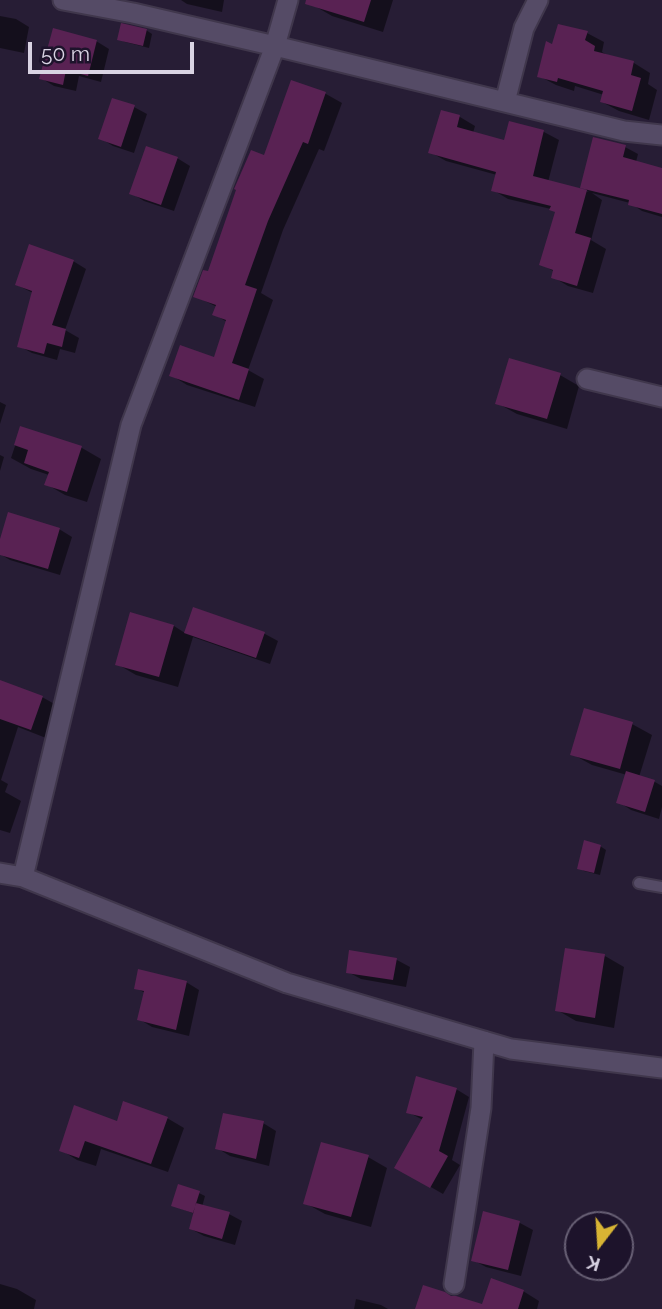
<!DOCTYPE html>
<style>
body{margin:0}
#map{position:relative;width:662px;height:1309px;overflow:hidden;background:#271d35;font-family:Raleway,sans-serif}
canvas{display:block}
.north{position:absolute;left:564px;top:1211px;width:70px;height:70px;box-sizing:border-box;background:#1d132b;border:2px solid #686075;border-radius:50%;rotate:197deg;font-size:19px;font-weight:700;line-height:28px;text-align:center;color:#d9d3e3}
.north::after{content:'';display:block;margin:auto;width:24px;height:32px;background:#d8b434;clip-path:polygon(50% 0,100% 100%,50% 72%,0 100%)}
.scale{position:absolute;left:28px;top:42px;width:166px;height:32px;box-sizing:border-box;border:4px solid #d9d3e3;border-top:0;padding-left:9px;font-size:21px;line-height:24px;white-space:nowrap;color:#d9d3e3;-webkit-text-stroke:5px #1d132b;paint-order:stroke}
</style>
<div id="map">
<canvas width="662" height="1309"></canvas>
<div class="north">K</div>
<div class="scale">50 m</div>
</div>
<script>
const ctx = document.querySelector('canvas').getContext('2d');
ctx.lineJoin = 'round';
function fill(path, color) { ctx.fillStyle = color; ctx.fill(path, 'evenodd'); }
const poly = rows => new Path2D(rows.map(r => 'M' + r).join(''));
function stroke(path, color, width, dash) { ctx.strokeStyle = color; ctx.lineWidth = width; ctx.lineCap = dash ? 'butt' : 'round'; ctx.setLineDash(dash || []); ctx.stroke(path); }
fill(poly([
 [181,0,224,0,222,12,187,4],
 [315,0,393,0,383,32,332,16,313,5],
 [0,16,16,19,29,27,24,53,0,48],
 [146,30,152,34,149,48,125,42,119,39],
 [587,33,604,42,602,52,611,57,634,63,650,73,648,84,657,90,649,120,619,111,602,102,604,95,575,86,574,91,556,85,539,76,554,47],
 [96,41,109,49,101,82,79,76,76,91,54,86,41,78],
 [292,82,326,94,342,103,324,151,319,149,283,230,261,293,273,300,248,370,264,379,255,407,187,385,171,375,215,359,227,322,214,314,217,307,195,296,209,274,265,158],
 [134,107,147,114,134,153,113,146,100,138],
 [442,112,460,117,475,126,473,133,505,142,510,123,544,132,559,140,548,182,589,192,582,187,625,147,638,154,636,162,662,170,662,217,642,211,630,203,592,193,602,200,591,240,606,249,593,293,568,286,553,277,555,272,541,264,557,213,551,209,508,199,493,190,497,175,446,161,430,152],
 [177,158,190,166,174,211,144,201,131,193],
 [73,261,86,269,65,330,79,338,75,353,60,349,57,360,32,353,19,346,33,293,17,285],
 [560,375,579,386,567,429,517,414,497,403],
 [0,402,6,405,0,424],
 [21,428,82,448,101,459,87,502,65,495,46,484,49,475,31,469,11,458],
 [0,455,4,457,0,471],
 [59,529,72,537,60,575,10,560,0,554,0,545],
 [194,609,265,634,278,641,270,664,193,637,178,687,136,675,117,664,131,614,174,626,185,633],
 [0,693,42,697,58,706,46,738,18,727,1,780,8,784,5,792,21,801,10,833,0,830],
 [632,724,652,735,639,777,655,782,662,786,662,807,659,819,631,810,619,802,627,775,592,765,572,754],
 [600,846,606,850,600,875,584,871,579,868],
 [605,956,624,967,614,1028,576,1021,557,1010],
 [397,960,410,967,406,987,361,979,348,972],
 [186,982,199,990,189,1036,152,1027,139,1019,145,993,136,988],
 [456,1089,469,1097,452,1160,460,1165,443,1194,396,1167,423,1120,408,1112],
 [167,1118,184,1128,168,1172,101,1149,96,1166,77,1160,61,1150,118,1123],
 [263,1123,276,1131,269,1166,230,1156,217,1148],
 [368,1157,387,1168,371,1227,325,1214,305,1203],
 [199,1193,205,1196,202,1207,229,1214,242,1221,235,1245,204,1236,191,1229,195,1214,179,1208],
 [485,1214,520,1223,533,1230,521,1276,486,1267,473,1260],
 [0,1284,17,1289,36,1300,34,1309,0,1309],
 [523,1291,539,1301,537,1309,416,1309,451,1298,483,1307],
 [356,1299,381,1305,388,1309,354,1309]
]), '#0007');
fill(poly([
 [306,0,371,0,364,22,305,4],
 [121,23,147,29,143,46,117,40],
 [558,24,588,31,585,40,595,46,594,51,634,61,631,75,641,78,632,111,600,102,603,91,558,78,557,82,537,77,546,41,552,44],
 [53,28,97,40,88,76,66,70,63,85,39,79],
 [291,80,326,92,308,144,303,142,268,221,245,285,257,289,232,363,249,369,239,400,169,376,180,345,214,357,226,320,212,315,216,305,193,297,203,270,208,271,236,190,234,189,251,150,264,155],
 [112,98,135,105,121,147,98,139],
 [441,110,460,115,457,127,504,140,509,121,544,130,533,176,587,190,575,233,591,238,577,286,551,278,553,270,539,265,555,212,549,210,551,206,491,191,496,172,428,153],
 [593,137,626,145,623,157,662,168,662,214,628,205,629,200,580,188],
 [146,146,178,157,161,205,129,194],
 [29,244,74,260,52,325,66,329,62,347,47,343,44,354,17,347,32,291,15,285],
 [509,358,561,373,547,419,495,404],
 [20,426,82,446,67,492,44,485,49,472,24,463,28,450,14,445],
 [8,512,60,528,48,569,0,555,0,539],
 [193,607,265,632,256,658,184,633],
 [130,612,174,625,159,677,115,665],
 [0,680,43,696,31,730,0,719],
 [584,708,633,722,620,769,570,755],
 [626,771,655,780,645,812,616,803],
 [584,840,601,845,594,873,577,869],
 [565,948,605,954,595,1018,555,1011],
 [349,950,397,958,393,980,346,973],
 [138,969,187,981,176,1030,137,1020,144,991,134,989],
 [416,1076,457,1088,439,1151,448,1156,430,1188,394,1168,423,1117,406,1113],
 [123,1101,168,1117,151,1164,85,1141,79,1158,59,1151,74,1105,117,1121],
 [223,1113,264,1121,256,1159,215,1149],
 [321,1142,369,1155,351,1217,303,1204],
 [178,1184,200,1191,193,1213,171,1206],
 [196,1203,230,1212,222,1239,189,1229],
 [483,1211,520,1221,508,1270,471,1261],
 [491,1278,524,1290,518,1309,415,1309,423,1285,445,1292,451,1296,456,1296,482,1304]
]), '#592253');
const service = poly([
 [639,883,662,887]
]);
const minor = poly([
 [63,0,133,13,275,46,624,131,662,135],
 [505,102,524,28,538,0],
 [587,379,662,397],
 [0,873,23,877,287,983,511,1049,662,1068],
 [23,877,131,425,275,46,288,0],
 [454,1284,481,1108,484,1041]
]);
stroke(service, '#40374c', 14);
stroke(minor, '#40374c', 23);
stroke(service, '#554b66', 10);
stroke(minor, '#554b66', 19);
</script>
